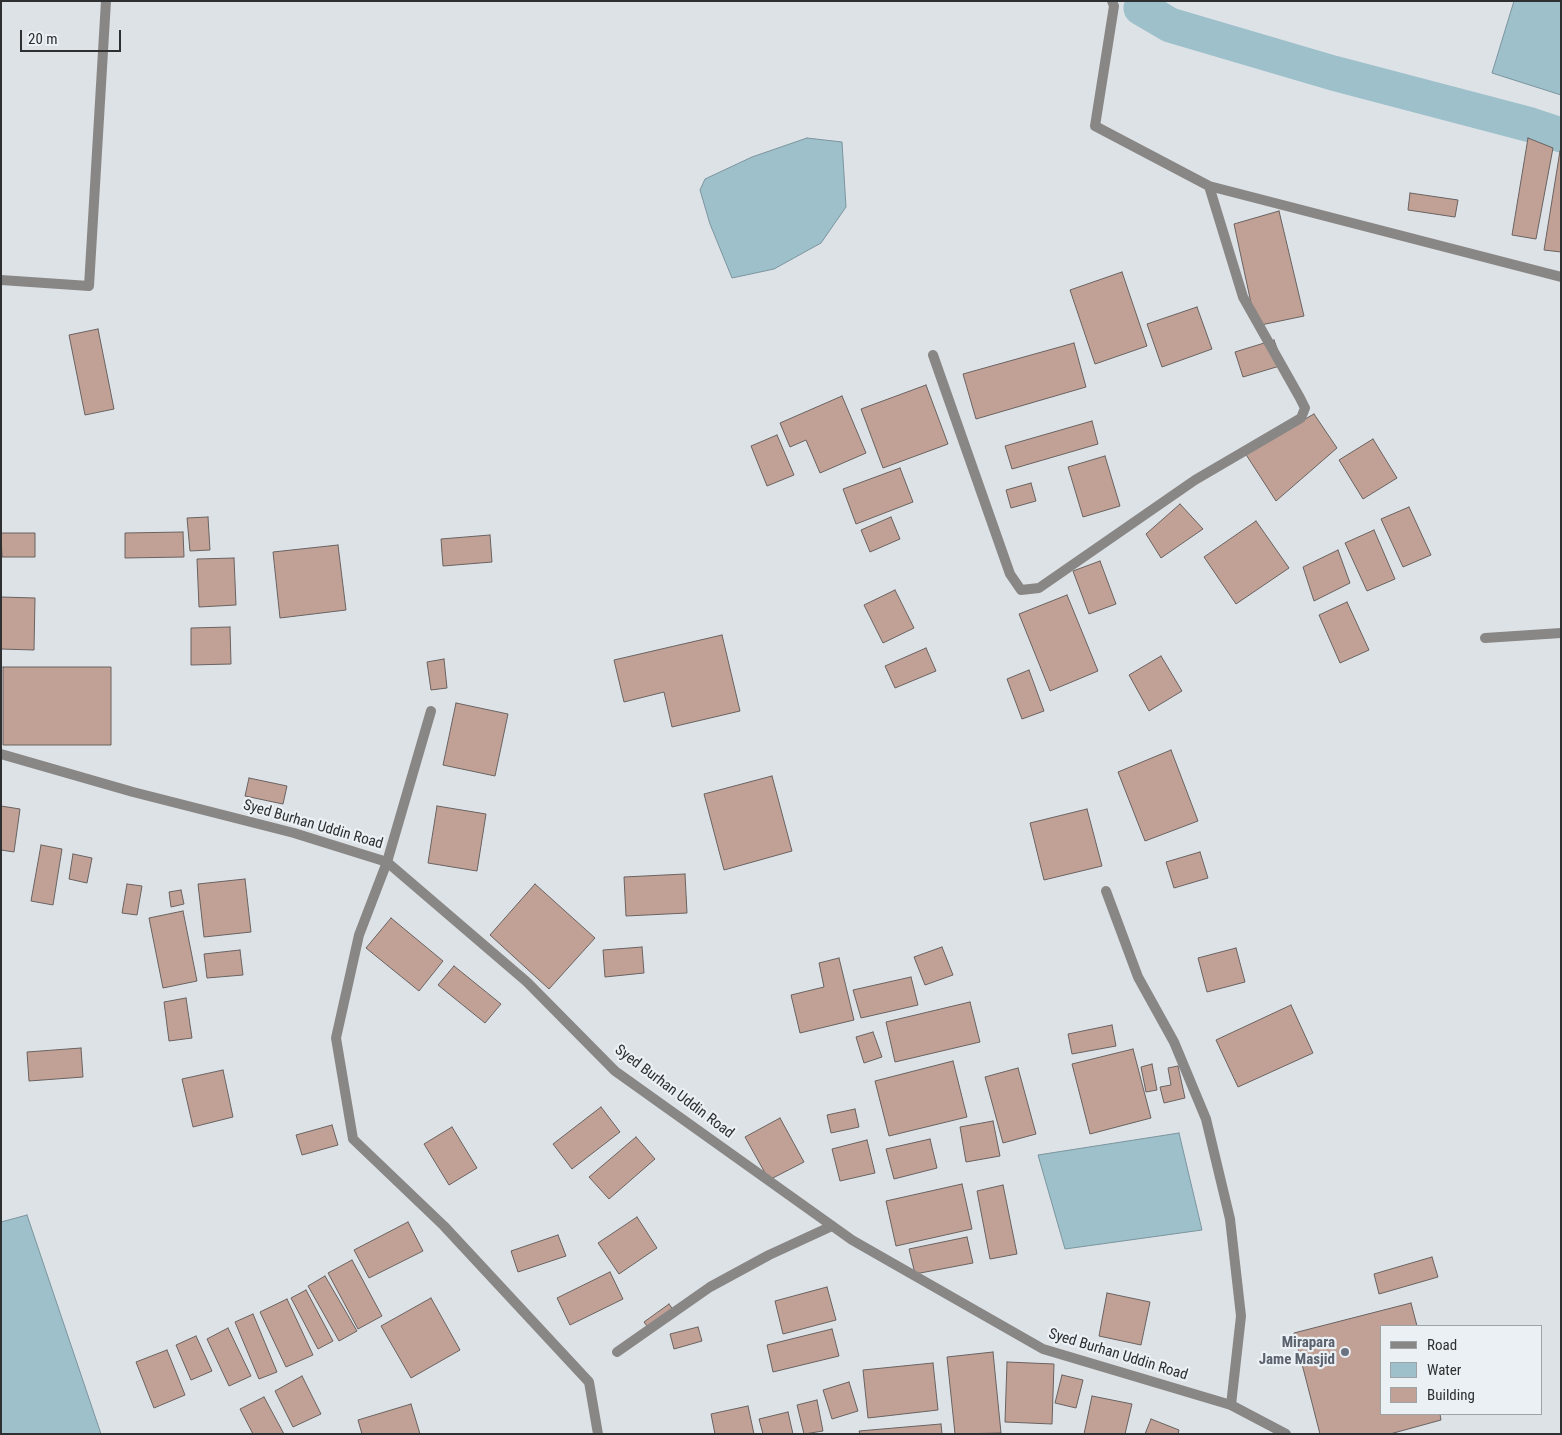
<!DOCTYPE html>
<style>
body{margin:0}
#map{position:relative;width:1562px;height:1435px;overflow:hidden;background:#dde2e7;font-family:"Roboto Condensed",sans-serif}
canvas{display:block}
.frame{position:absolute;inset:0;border:2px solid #2d2f31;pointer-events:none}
.legend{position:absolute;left:1380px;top:1325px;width:162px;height:90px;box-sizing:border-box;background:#eaf0f4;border:1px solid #9ea3a6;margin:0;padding:6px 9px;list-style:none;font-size:15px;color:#2d2f31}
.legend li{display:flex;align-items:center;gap:10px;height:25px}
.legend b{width:25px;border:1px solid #9ea3a6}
.scale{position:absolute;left:20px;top:30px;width:101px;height:22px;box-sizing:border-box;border:2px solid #2d2f31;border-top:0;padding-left:6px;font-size:15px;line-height:18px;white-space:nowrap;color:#2d2f31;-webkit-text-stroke:4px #eaf0f4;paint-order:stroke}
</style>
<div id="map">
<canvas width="1562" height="1435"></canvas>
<div class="frame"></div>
<ul class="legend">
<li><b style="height:6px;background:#898785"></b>Road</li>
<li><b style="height:14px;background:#9dc0cb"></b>Water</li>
<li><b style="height:14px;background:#c1a196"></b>Building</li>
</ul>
<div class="scale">20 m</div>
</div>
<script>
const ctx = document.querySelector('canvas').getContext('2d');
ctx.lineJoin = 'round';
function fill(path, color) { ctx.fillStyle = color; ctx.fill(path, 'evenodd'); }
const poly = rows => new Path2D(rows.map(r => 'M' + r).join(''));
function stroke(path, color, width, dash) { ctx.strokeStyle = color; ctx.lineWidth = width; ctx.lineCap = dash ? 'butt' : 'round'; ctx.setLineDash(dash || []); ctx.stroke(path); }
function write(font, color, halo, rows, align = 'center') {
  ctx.font = font + ' "Roboto Condensed",sans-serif'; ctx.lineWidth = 4.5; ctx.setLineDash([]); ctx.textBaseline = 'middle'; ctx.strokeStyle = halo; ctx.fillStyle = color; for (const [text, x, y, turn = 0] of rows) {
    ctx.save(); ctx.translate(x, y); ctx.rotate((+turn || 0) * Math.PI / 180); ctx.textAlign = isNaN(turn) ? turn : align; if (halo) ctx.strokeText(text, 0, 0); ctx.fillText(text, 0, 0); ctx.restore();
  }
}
const water = poly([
 [1514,1,1561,1,1561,95,1492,73,1514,1],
 [807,138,842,142,846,207,821,243,774,269,732,278,710,224,700,190,705,179,752,157,807,138],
 [1179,1133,1202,1230,1065,1249,1038,1155,1179,1133],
 [27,1215,101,1434,1,1434,1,1222,27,1215]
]);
fill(water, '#9dc0cb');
stroke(water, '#7b949d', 1);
stroke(poly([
 [1141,8,1170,25,1333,73,1531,125,1561,135]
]), '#9dc0cb', 35);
const building = poly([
 [1528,138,1553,148,1536,239,1512,235,1528,138],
 [1560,151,1561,151,1561,252,1544,250,1560,151],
 [1410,193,1458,200,1455,217,1408,210,1410,193],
 [1279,211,1304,316,1256,326,1234,224,1279,211],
 [1122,272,1147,346,1095,364,1070,290,1122,272],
 [1197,307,1212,349,1162,367,1147,324,1197,307],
 [98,329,114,409,85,415,69,335,98,329],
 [1274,340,1283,365,1243,377,1235,352,1274,340],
 [1074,343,1086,387,976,419,963,374,1074,343],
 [926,385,948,444,883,468,861,409,926,385],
 [842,396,866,453,820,473,806,440,790,447,780,423,842,396],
 [1314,414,1337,448,1276,501,1245,453,1314,414],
 [1092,421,1098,444,1012,469,1005,446,1092,421],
 [777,435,794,475,767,486,751,446,777,435],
 [1373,439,1397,478,1363,499,1339,460,1373,439],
 [1105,456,1120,506,1083,517,1068,467,1105,456],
 [900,468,913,502,856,524,843,489,900,468],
 [1031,483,1036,501,1011,508,1006,490,1031,483],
 [1180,504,1203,529,1161,558,1146,534,1180,504],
 [1409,507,1431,555,1403,567,1381,519,1409,507],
 [208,517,210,550,190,551,187,518,208,517],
 [891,517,900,539,870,552,861,530,891,517],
 [1256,521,1289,568,1236,604,1204,557,1256,521],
 [1374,530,1395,579,1367,591,1345,543,1374,530],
 [183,532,184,557,125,558,125,533,183,532],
 [1,533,35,533,35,557,2,557,1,533],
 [490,535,492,562,443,566,441,539,490,535],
 [338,545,346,610,280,618,273,552,338,545],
 [1338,550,1350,583,1314,601,1303,567,1338,550],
 [234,558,236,605,199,607,197,559,234,558],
 [1100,561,1116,604,1089,614,1073,571,1100,561],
 [895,590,914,628,883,643,864,605,895,590],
 [1067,595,1098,671,1050,691,1019,614,1067,595],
 [1,597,35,598,34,650,1,649,1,597],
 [1347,602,1369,650,1340,663,1319,615,1347,602],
 [230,627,231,664,191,665,191,628,230,627],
 [722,635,740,711,672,727,664,692,624,702,614,660,722,635],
 [926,648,936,671,895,688,885,666,926,648],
 [1161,656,1182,691,1149,711,1129,675,1161,656],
 [444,659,447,688,431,690,427,662,444,659],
 [3,667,111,667,111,745,3,745,3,667],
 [1029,670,1044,711,1022,719,1007,679,1029,670],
 [456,703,508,714,495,776,443,765,456,703],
 [1171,750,1198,821,1145,841,1118,772,1171,750],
 [772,776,792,851,724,870,704,794,772,776],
 [249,778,287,786,283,804,245,796,249,778],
 [1,806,20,809,14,852,1,850,1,806],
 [437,806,486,814,477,871,428,863,437,806],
 [1087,809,1102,866,1044,880,1030,823,1087,809],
 [41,845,62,849,53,905,31,901,41,845],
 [1200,852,1208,878,1174,888,1166,862,1200,852],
 [73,854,92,858,87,883,69,879,73,854],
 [685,874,687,913,626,916,624,877,685,874],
 [245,879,251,932,204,937,198,884,245,879],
 [127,884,142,886,137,915,122,913,127,884],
 [535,884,595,938,549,989,490,935,535,884],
 [181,890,184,904,171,907,169,892,181,890],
 [183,911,197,981,163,988,149,918,183,911],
 [391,918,443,961,419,991,366,948,391,918],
 [642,947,644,973,605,977,603,950,642,947],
 [942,947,953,975,925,985,914,957,942,947],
 [1236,948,1245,982,1207,992,1198,958,1236,948],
 [240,950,243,975,207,978,204,954,240,950],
 [839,958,854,1020,800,1033,791,995,824,987,819,963,839,958],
 [454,966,501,1004,485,1023,438,985,454,966],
 [911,977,918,1005,861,1018,853,990,911,977],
 [186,998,192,1038,169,1041,164,1002,186,998],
 [970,1002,980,1042,895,1062,886,1022,970,1002],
 [1291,1005,1313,1053,1238,1087,1216,1040,1291,1005],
 [1112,1025,1116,1046,1072,1054,1068,1034,1112,1025],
 [873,1032,882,1057,864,1063,856,1037,873,1032],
 [81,1048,83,1077,29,1081,27,1052,81,1048],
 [1133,1049,1151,1118,1090,1134,1072,1064,1133,1049],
 [953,1061,967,1117,889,1136,875,1081,953,1061],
 [1152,1064,1157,1090,1146,1092,1141,1067,1152,1064],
 [1178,1066,1185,1098,1164,1103,1160,1087,1171,1085,1168,1068,1178,1066],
 [1018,1068,1036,1134,1003,1143,985,1077,1018,1068],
 [223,1070,233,1117,193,1127,182,1079,223,1070],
 [601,1107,620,1132,572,1169,553,1144,601,1107],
 [855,1109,859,1127,831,1133,827,1115,855,1109],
 [780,1118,804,1162,769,1180,745,1137,780,1118],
 [993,1121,1000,1156,966,1162,960,1127,993,1121],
 [332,1125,338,1145,302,1155,296,1135,332,1125],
 [452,1127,477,1168,449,1185,424,1144,452,1127],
 [636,1137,655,1159,609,1199,589,1177,636,1137],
 [930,1139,937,1168,894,1179,886,1149,930,1139],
 [867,1140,875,1173,840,1181,832,1149,867,1140],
 [962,1184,972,1229,896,1246,886,1201,962,1184],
 [1003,1185,1017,1254,990,1259,977,1191,1003,1185],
 [637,1217,657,1248,619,1274,598,1243,637,1217],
 [408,1222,423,1251,369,1278,354,1250,408,1222],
 [558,1235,566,1256,518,1272,511,1251,558,1235],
 [967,1237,973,1263,915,1274,909,1249,967,1237],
 [1432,1257,1438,1277,1379,1294,1374,1274,1432,1257],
 [352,1260,382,1316,358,1329,328,1273,352,1260],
 [610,1272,623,1299,570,1325,557,1298,610,1272],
 [325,1276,357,1331,339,1341,308,1286,325,1276],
 [827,1287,836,1320,783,1334,775,1301,827,1287],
 [306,1290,333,1341,318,1349,291,1298,306,1290],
 [1107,1293,1150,1302,1141,1345,1099,1336,1107,1293],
 [431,1298,460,1350,411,1378,381,1326,431,1298],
 [287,1299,313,1355,286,1367,260,1312,287,1299],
 [1411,1303,1417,1326,1381,1326,1381,1414,1440,1414,1441,1420,1390,1434,1320,1434,1294,1333,1411,1303],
 [669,1304,674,1311,649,1329,644,1322,669,1304],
 [253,1314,277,1372,259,1379,235,1322,253,1314],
 [698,1327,702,1341,674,1349,670,1334,698,1327],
 [228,1328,251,1376,229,1386,207,1339,228,1328],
 [832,1329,839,1356,773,1372,767,1345,832,1329],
 [196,1336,212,1371,191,1380,176,1345,196,1336],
 [167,1350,185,1395,154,1408,136,1362,167,1350],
 [993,1352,1001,1433,955,1434,947,1357,993,1352],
 [1007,1362,1054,1364,1052,1424,1005,1422,1007,1362],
 [933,1363,938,1410,868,1418,863,1370,933,1363],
 [1062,1375,1083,1380,1076,1408,1055,1403,1062,1375],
 [302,1376,321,1414,293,1427,275,1391,302,1376],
 [849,1382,858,1411,832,1419,823,1390,849,1382],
 [1092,1396,1132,1404,1125,1434,1084,1434,1092,1396],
 [264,1397,284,1434,253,1434,240,1409,264,1397],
 [817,1400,823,1431,804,1434,797,1405,817,1400],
 [411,1404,420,1434,362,1434,358,1420,411,1404],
 [748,1406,754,1434,715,1434,711,1414,748,1406],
 [788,1412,793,1434,763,1434,759,1419,788,1412],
 [1151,1419,1179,1430,1178,1434,1145,1434,1151,1419],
 [941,1424,942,1434,860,1434,859,1431,941,1424]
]);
fill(building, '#c1a196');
stroke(building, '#696260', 1);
stroke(poly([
 [1112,1,1114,6,1095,126,1209,186,1561,277],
 [1,280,89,286,106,1],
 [933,355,1010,574,1021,590,1039,588,1195,480,1301,418,1305,408,1300,398,1243,297,1209,186],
 [1485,638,1561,633],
 [431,711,387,862,359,935,336,1038,353,1139,444,1226,589,1382,598,1434],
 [1106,891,1138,977,1174,1042,1206,1119,1230,1219,1241,1316,1231,1405],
 [617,1352,710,1287,769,1255,832,1226]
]), '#898785', 10);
stroke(poly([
 [1,754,133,792,294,833,387,862,527,982,615,1071,852,1240,1043,1349,1231,1405,1286,1434]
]), '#898785', 10);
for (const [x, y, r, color] of [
 [1345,1352,5,"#6b7280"]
]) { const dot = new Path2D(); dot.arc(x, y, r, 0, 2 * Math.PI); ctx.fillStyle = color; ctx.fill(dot); stroke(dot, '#eaf0f4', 2); }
write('15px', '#2d2f31', '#eaf0f4', [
 ["Syed Burhan Uddin Road",313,825,16],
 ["Syed Burhan Uddin Road",674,1092,37],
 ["Syed Burhan Uddin Road",1118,1355,17]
]);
write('bold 15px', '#5b616d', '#eaf0f4', [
 ["Mirapara",1335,1343],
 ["Jame Masjid",1335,1360]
], 'right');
</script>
